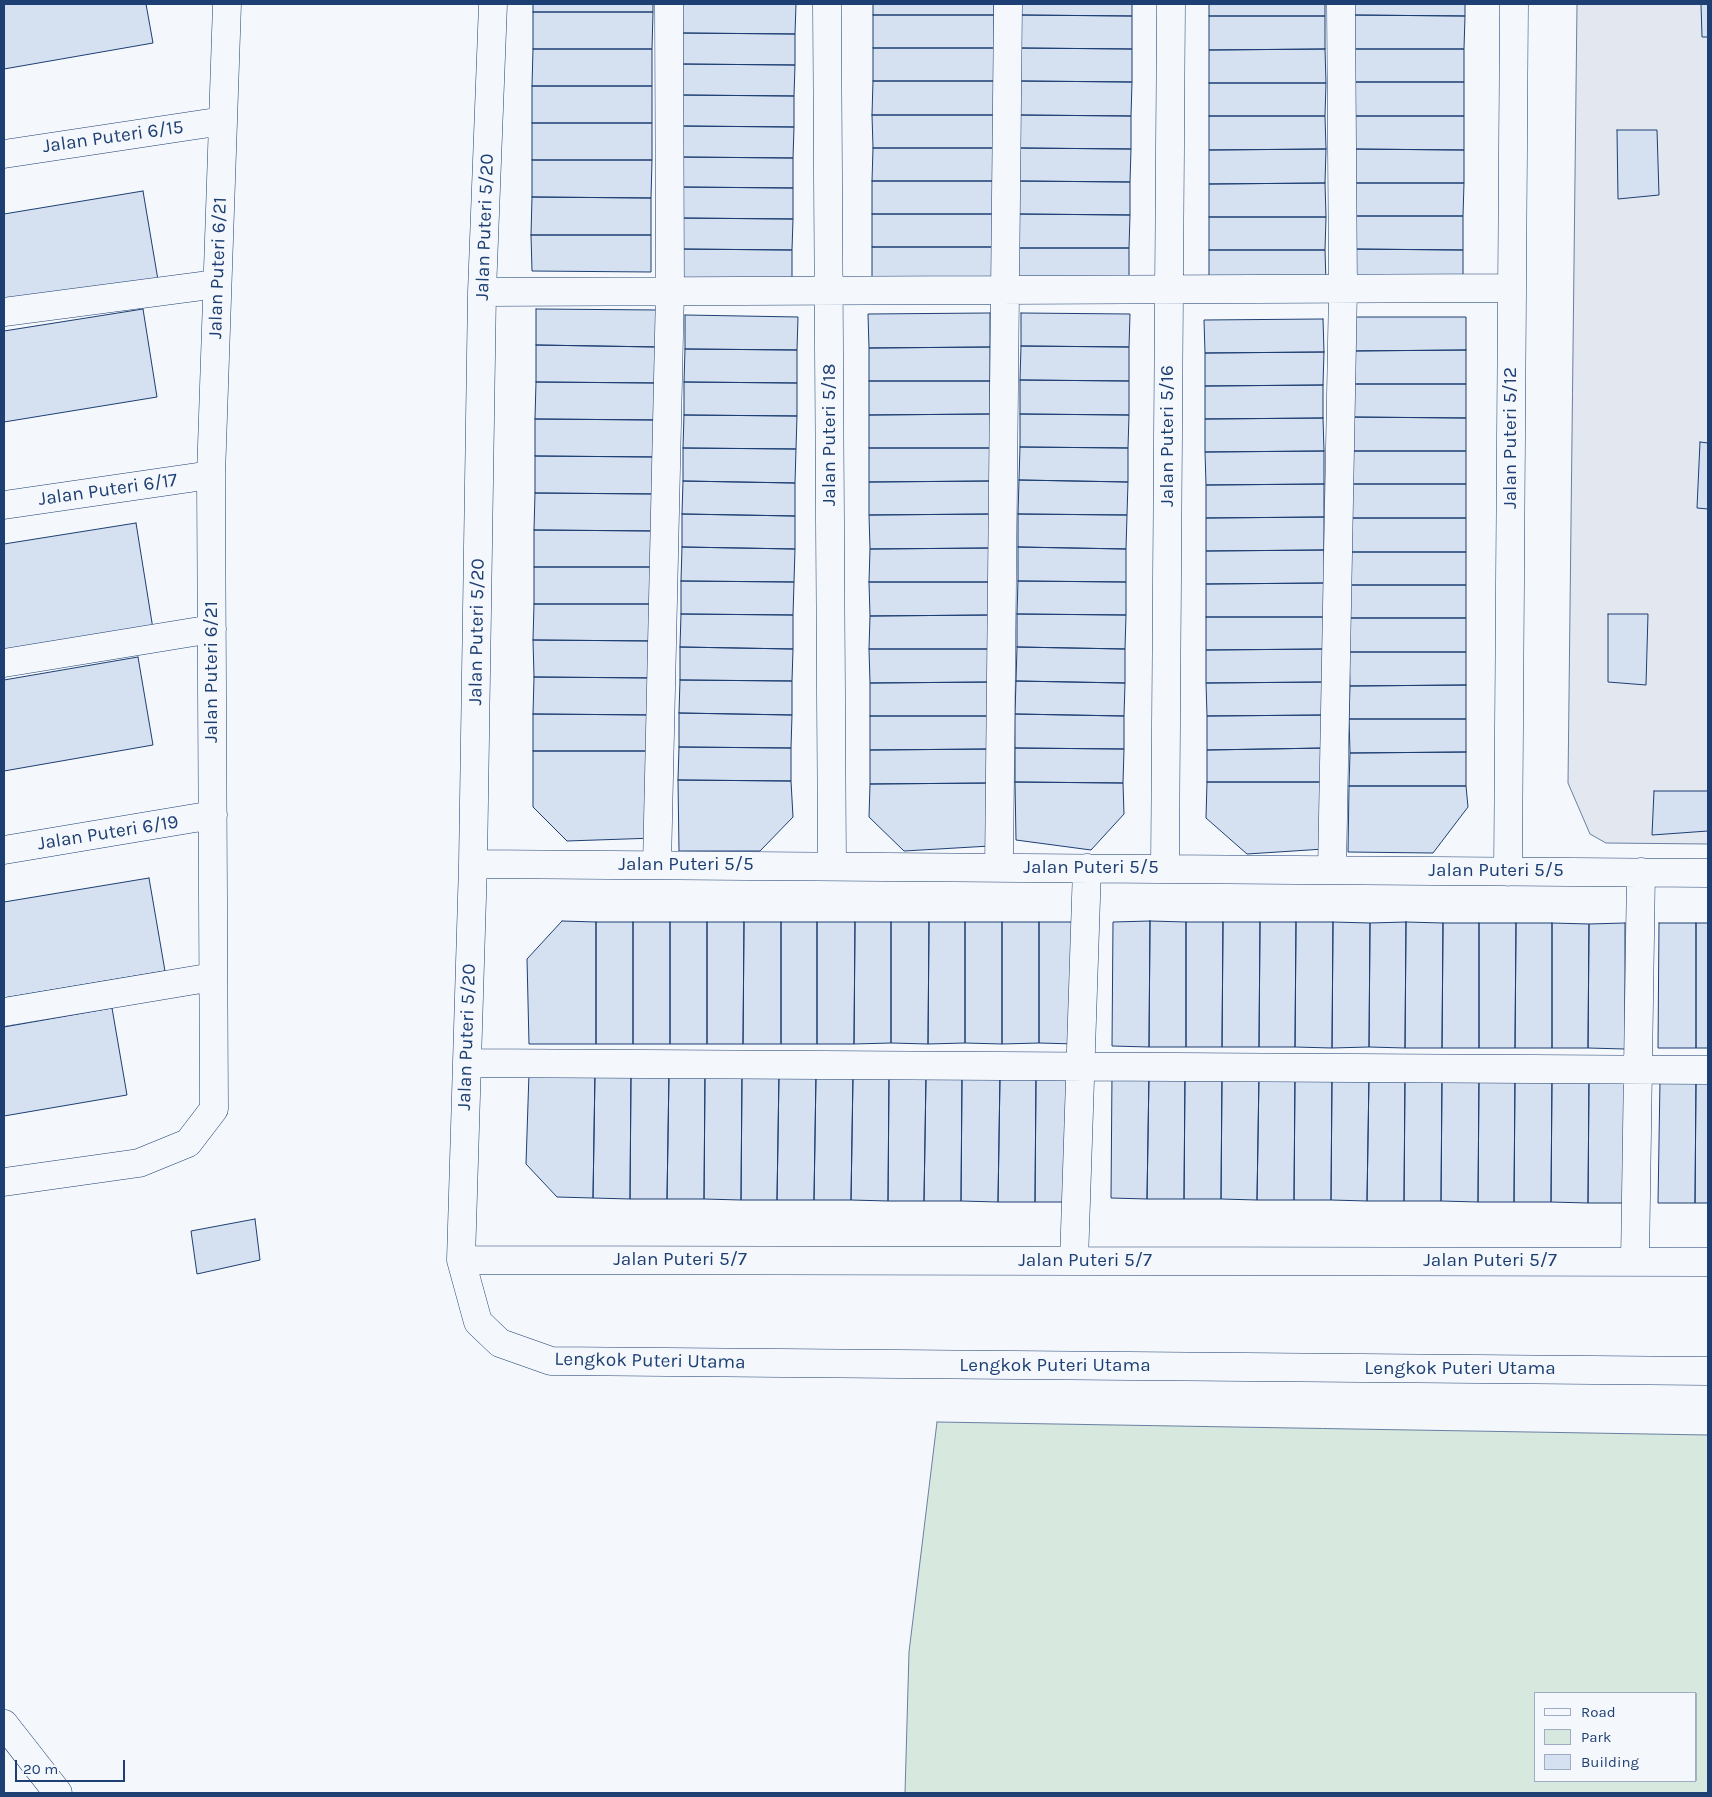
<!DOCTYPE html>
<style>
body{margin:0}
#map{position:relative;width:1712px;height:1797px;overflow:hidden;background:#f4f7fb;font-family:Karla,sans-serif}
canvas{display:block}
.frame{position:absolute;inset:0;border:5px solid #1d3f73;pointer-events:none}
.legend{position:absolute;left:1534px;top:1692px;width:162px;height:90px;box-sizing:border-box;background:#f4f7fb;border:1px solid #9eadc5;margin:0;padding:6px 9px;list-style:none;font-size:15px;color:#1d3f73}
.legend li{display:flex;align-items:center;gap:10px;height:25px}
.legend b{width:25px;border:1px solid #9eadc5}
.scale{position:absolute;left:15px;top:1760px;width:110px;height:22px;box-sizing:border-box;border:2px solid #1d3f73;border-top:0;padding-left:6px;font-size:15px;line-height:18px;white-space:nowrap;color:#1d3f73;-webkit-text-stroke:4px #f4f7fb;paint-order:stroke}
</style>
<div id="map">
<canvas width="1712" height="1797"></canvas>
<div class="frame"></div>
<ul class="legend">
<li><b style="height:6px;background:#f4f7fb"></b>Road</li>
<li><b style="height:14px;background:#d7e8df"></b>Park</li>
<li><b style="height:14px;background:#d5e0f0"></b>Building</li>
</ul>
<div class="scale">20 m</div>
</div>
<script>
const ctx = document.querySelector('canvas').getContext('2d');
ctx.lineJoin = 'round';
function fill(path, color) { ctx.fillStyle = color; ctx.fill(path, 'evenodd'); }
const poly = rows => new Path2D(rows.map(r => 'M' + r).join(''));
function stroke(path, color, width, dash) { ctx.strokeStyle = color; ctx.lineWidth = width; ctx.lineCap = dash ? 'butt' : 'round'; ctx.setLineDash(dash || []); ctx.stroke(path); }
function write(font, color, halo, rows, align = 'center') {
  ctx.font = font + ' Karla,sans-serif'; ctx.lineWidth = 4; ctx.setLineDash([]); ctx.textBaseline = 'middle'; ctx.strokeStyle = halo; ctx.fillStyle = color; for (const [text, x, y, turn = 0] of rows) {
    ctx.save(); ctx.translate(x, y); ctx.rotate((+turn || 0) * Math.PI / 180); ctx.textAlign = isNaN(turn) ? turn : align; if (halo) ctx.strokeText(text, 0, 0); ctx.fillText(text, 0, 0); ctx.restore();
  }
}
const green = poly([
 [937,1422,1708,1435,1708,1793,905,1793,909,1652,937,1422],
 [1536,1693,1696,1693,1696,1781,1536,1781,1536,1693]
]);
fill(green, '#d7e8df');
stroke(green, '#687fa3', 1);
const parking = poly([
 [1577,4,1708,4,1708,844,1606,843,1590,834,1568,783,1577,4]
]);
fill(parking, '#e3e8f0');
stroke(parking, '#687fa3', 1);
const building = poly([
 [4,4,146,4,153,43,4,69,4,4],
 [533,4,653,4,653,12,533,12,533,4],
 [681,4,796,4,795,34,681,33,681,4],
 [873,4,994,4,994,15,873,15,873,4],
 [1021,4,1132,4,1132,16,1020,15,1021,4],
 [1209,4,1325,4,1325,16,1209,16,1209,4],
 [1351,4,1465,4,1465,16,1351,15,1351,4],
 [1701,4,1708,4,1708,37,1702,37,1701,4],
 [533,12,653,12,652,49,533,49,533,12],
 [873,15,994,15,994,48,873,48,873,15],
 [1020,15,1132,16,1132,49,1020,48,1020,15],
 [1351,15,1465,16,1464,49,1351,49,1351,15],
 [1209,16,1325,16,1325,49,1209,50,1209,16],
 [681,33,795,34,795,65,680,64,681,33],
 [873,48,994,48,994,81,873,81,873,48],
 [1020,48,1132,49,1132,82,1020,81,1020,48],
 [533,49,652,49,652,86,532,86,533,49],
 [1325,49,1326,83,1209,83,1209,50,1325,49],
 [1351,49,1464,49,1464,82,1351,82,1351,49],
 [680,64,795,65,794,96,680,95,680,64],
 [873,81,994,81,994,115,872,115,873,81],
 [1020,81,1132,82,1131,116,1019,115,1020,81],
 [1351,82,1464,82,1464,116,1351,116,1351,82],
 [1209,83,1326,83,1325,116,1209,116,1209,83],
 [532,86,652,86,652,123,532,123,532,86],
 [680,95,794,96,794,127,680,126,680,95],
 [872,115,994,115,994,148,873,148,872,115],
 [1019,115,1131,116,1131,149,1019,148,1019,115],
 [1209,116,1325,116,1326,149,1209,150,1209,116],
 [1351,116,1464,116,1464,150,1350,149,1351,116],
 [532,123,652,123,652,160,532,160,532,123],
 [680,126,794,127,793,158,679,157,680,126],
 [1617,130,1657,130,1659,195,1618,199,1617,130],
 [873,148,994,148,993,181,872,181,873,148],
 [1019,148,1131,149,1130,182,1018,181,1019,148],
 [1326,149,1325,183,1209,184,1209,150,1326,149],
 [1350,149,1464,150,1464,183,1350,183,1350,149],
 [679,157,793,158,793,188,679,187,679,157],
 [532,160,652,160,651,198,532,197,532,160],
 [872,181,993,181,993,214,872,214,872,181],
 [1018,181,1130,182,1130,215,1018,214,1018,181],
 [1325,183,1326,217,1209,217,1209,184,1325,183],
 [1350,183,1464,183,1463,216,1350,216,1350,183],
 [679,187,793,188,793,219,678,218,679,187],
 [143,191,158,280,4,305,4,214,143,191],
 [532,197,651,198,651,235,531,235,532,197],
 [872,214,993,214,993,247,872,247,872,214],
 [1018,214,1130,215,1129,248,1017,248,1018,214],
 [1350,216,1463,216,1463,250,1350,249,1350,216],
 [1209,217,1326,217,1325,250,1209,250,1209,217],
 [678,218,793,219,792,250,678,249,678,218],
 [531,235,651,235,651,272,532,271,531,235],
 [872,247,993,247,993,281,872,281,872,247],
 [1017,248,1129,248,1129,282,1017,281,1017,248],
 [678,249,792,250,792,281,677,280,678,249],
 [1350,249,1463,250,1463,284,1350,283,1350,249],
 [1209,250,1325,250,1326,283,1209,283,1209,250],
 [143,309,157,397,4,422,4,331,143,309],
 [536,309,659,310,658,347,536,345,536,309],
 [990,313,990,347,869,348,868,314,990,313],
 [1021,313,1130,314,1129,347,1021,346,1021,313],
 [685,315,798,317,797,350,685,349,685,315],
 [1350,317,1466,317,1466,350,1349,351,1350,317],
 [1323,319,1324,352,1205,353,1204,320,1323,319],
 [536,345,658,347,658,383,536,382,536,345],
 [1021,346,1129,347,1129,381,1020,380,1021,346],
 [990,347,990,381,869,381,869,348,990,347],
 [685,349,797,350,797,383,684,382,685,349],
 [1466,350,1466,384,1350,384,1349,351,1466,350],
 [1324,352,1323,385,1205,386,1205,353,1324,352],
 [1020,380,1129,381,1129,415,1020,414,1020,380],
 [869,381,990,381,990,414,869,415,869,381],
 [536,382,658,383,658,420,535,419,536,382],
 [684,382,797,383,797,416,684,415,684,382],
 [1350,384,1466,384,1466,418,1349,417,1350,384],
 [1323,385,1323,418,1205,419,1205,386,1323,385],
 [990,414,991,448,869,448,869,415,990,414],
 [1020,414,1129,415,1128,448,1020,447,1020,414],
 [684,415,797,416,796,449,683,448,684,415],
 [1349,417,1466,418,1466,451,1350,451,1349,417],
 [1323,418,1324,451,1205,452,1205,419,1323,418],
 [535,419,658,420,658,457,535,456,535,419],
 [1700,442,1708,443,1708,509,1697,508,1700,442],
 [1020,447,1128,448,1128,482,1019,480,1020,447],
 [683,448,796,449,795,483,683,481,683,448],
 [869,448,991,448,990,481,869,482,869,448],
 [1324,451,1324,484,1206,485,1205,452,1324,451],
 [1350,451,1466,451,1466,484,1349,484,1350,451],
 [535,456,658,457,658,494,535,493,535,456],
 [1019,480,1128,482,1127,515,1018,514,1019,480],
 [683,481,795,483,795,516,682,514,683,481],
 [990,481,991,514,869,515,869,482,990,481],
 [1324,484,1324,517,1206,518,1206,485,1324,484],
 [1349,484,1466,484,1466,518,1349,518,1349,484],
 [535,493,658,494,657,531,534,530,535,493],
 [682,514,795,516,795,549,682,547,682,514],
 [991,514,990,548,870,549,869,515,991,514],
 [1018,514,1127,515,1126,549,1018,547,1018,514],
 [1324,517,1324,550,1206,551,1206,518,1324,517],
 [1349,518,1466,518,1466,552,1350,552,1349,518],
 [136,523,153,629,4,653,4,544,136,523],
 [534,530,657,531,657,567,534,567,534,530],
 [682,547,795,549,794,582,681,581,682,547],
 [1018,547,1126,549,1126,582,1018,581,1018,547],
 [990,548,991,582,869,582,870,549,990,548],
 [1324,550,1325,583,1206,584,1206,551,1324,550],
 [1350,552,1466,552,1466,585,1349,585,1350,552],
 [534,567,657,567,657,604,534,604,534,567],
 [681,581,794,582,793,615,681,614,681,581],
 [1018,581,1126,582,1126,615,1017,614,1018,581],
 [869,582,991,582,991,615,870,616,869,582],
 [1325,583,1325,617,1206,617,1206,584,1325,583],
 [1349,585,1466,585,1466,618,1349,618,1349,585],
 [534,604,657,604,656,641,533,640,534,604],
 [681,614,793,615,793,649,680,647,681,614],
 [1017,614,1126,615,1125,649,1017,647,1017,614],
 [1608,614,1648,614,1646,685,1608,682,1608,614],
 [991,615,991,649,869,649,870,616,991,615],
 [1206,617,1325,617,1325,649,1206,650,1206,617],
 [1349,618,1466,618,1466,652,1349,652,1349,618],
 [533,640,656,641,656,678,534,677,533,640],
 [680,647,793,649,792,681,680,680,680,647],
 [1017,647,1125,649,1125,683,1016,681,1017,647],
 [869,649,991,649,991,682,870,683,869,649],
 [1325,649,1325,682,1206,683,1206,650,1325,649],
 [1349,652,1466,652,1466,685,1350,686,1349,652],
 [138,657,153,745,4,771,4,680,138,657],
 [534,677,656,678,656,715,533,714,534,677],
 [680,680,792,681,792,715,679,713,680,680],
 [1016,681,1125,683,1124,716,1015,714,1016,681],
 [991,682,991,716,870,716,870,683,991,682],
 [1325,682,1326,715,1207,716,1206,683,1325,682],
 [1466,685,1466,719,1349,719,1350,686,1466,685],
 [679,713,792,715,791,748,679,747,679,713],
 [533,714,656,715,655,751,533,751,533,714],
 [1015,714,1124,716,1124,749,1015,748,1015,714],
 [1326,715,1325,748,1207,750,1207,716,1326,715],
 [870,716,991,716,991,749,870,750,870,716],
 [1349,719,1466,719,1466,752,1350,753,1349,719],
 [679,747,791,748,791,781,678,780,679,747],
 [1015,748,1124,749,1123,783,1015,782,1015,748],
 [1325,748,1326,782,1207,782,1207,750,1325,748],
 [991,749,991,783,870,784,870,750,991,749],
 [533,751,655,751,655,838,567,841,533,807,533,751],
 [1466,752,1466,786,1349,786,1350,753,1466,752],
 [678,780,791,781,793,817,760,851,679,851,678,780],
 [1015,782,1123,783,1124,814,1091,850,1016,840,1015,782],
 [1207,782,1326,782,1324,849,1247,854,1206,818,1207,782],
 [991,783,990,846,904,851,869,817,870,784,991,783],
 [1349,786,1466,786,1468,807,1433,853,1348,852,1349,786],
 [1654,791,1708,791,1708,831,1652,835,1654,791],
 [149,878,165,971,4,998,4,902,149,878],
 [562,921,596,922,596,1044,529,1044,527,959,562,921],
 [1150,921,1149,1047,1112,1046,1113,922,1150,921],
 [1150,921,1186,922,1186,1047,1149,1047,1150,921],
 [596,922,633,922,633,1044,596,1044,596,922],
 [633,922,670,922,670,1044,633,1044,633,922],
 [670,922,707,922,707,1044,670,1044,670,922],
 [707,922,744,922,743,1044,707,1044,707,922],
 [744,922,781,922,781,1044,743,1044,744,922],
 [781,922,817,922,817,1044,781,1044,781,922],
 [817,922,855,922,854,1044,817,1044,817,922],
 [855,922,891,922,891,1043,854,1044,855,922],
 [891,922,929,922,928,1044,891,1043,891,922],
 [929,922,965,922,965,1043,928,1044,929,922],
 [965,922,1002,922,1002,1044,965,1043,965,922],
 [1002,922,1039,922,1039,1043,1002,1044,1002,922],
 [1039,922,1076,922,1076,1044,1039,1043,1039,922],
 [1186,922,1223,922,1222,1047,1186,1047,1186,922],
 [1223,922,1260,922,1259,1047,1222,1047,1223,922],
 [1260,922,1296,922,1295,1047,1259,1047,1260,922],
 [1296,922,1333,922,1332,1048,1295,1047,1296,922],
 [1333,922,1370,923,1369,1047,1332,1048,1333,922],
 [1406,922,1443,923,1442,1048,1405,1048,1406,922],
 [1406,922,1405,1048,1369,1047,1370,923,1406,922],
 [1443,923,1479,923,1479,1048,1442,1048,1443,923],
 [1479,923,1516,923,1515,1048,1479,1048,1479,923],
 [1516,923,1552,923,1552,1048,1515,1048,1516,923],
 [1552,923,1589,924,1588,1048,1552,1048,1552,923],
 [1625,923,1625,1049,1588,1048,1589,924,1625,923],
 [1659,923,1696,923,1696,1048,1658,1048,1659,923],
 [1696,923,1708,923,1708,1048,1696,1048,1696,923],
 [112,1008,127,1095,4,1116,4,1027,112,1008],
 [595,1072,593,1198,557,1197,526,1164,529,1073,595,1072],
 [595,1072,631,1073,630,1199,593,1198,595,1072],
 [631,1073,669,1073,667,1199,630,1199,631,1073],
 [669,1073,705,1073,704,1199,667,1199,669,1073],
 [705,1073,742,1073,741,1200,704,1199,705,1073],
 [742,1073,779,1074,777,1200,741,1200,742,1073],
 [779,1074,816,1074,814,1200,777,1200,779,1074],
 [816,1074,853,1075,851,1200,814,1200,816,1074],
 [1112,1074,1149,1074,1147,1199,1111,1198,1112,1074],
 [1149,1074,1185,1074,1184,1199,1147,1199,1149,1074],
 [1185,1074,1222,1075,1221,1199,1184,1199,1185,1074],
 [853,1075,889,1075,888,1201,851,1200,853,1075],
 [889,1075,926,1076,924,1201,888,1201,889,1075],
 [1222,1075,1259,1075,1257,1200,1221,1199,1222,1075],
 [1259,1075,1295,1075,1294,1200,1257,1200,1259,1075],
 [1295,1075,1332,1076,1331,1200,1294,1200,1295,1075],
 [926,1076,962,1076,961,1201,924,1201,926,1076],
 [962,1076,1000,1076,998,1202,961,1201,962,1076],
 [1000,1076,1036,1076,1035,1202,998,1202,1000,1076],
 [1036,1076,1073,1077,1072,1202,1035,1202,1036,1076],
 [1332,1076,1369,1076,1367,1201,1331,1200,1332,1076],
 [1369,1076,1405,1076,1404,1201,1367,1201,1369,1076],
 [1405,1076,1442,1076,1441,1201,1404,1201,1405,1076],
 [1442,1076,1479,1077,1478,1202,1441,1201,1442,1076],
 [1479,1077,1515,1077,1514,1202,1478,1202,1479,1077],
 [1515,1077,1552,1077,1551,1202,1514,1202,1515,1077],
 [1552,1077,1589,1077,1588,1203,1551,1202,1552,1077],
 [1589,1077,1625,1077,1624,1203,1588,1203,1589,1077],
 [1660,1081,1696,1081,1695,1203,1658,1203,1660,1081],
 [1696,1081,1708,1081,1708,1203,1695,1203,1696,1081],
 [255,1219,260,1260,197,1274,191,1231,255,1219]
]);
fill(building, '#d5e0f0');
stroke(building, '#1d3f73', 1);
const minor = poly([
 [493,4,482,292,473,864,461,1260,478,1322,500,1343,551,1361,1708,1371],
 [827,4,832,866],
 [4,154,223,121],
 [482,292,1512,288],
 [4,312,217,284],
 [4,505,211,475],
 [4,663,212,629],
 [4,850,213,815],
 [473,864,1708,873],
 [657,865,670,291,669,4],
 [999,868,1008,4],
 [1165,868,1171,4],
 [1332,870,1343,289,1341,4],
 [1508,872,1514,4],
 [4,1012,213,977],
 [467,1063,1708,1070],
 [4,1182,139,1163,188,1143,214,1109,211,475,227,4],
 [461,1260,1708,1262],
 [1074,1261,1087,868],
 [1635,1261,1641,872],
 [4,1724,58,1793]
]);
stroke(minor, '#1d3f73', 29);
stroke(minor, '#f4f7fb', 28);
write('19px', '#1d3f73', '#f4f7fb', [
 ["Jalan Puteri 6/15",113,137,-8],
 ["Jalan Puteri 5/20",485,227,-88],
 ["Jalan Puteri 6/21",218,268,-88],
 ["Jalan Puteri 5/18",830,435,-90],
 ["Jalan Puteri 5/16",1168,436,-90],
 ["Jalan Puteri 5/12",1511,438,-90],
 ["Jalan Puteri 6/17",108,490,-8],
 ["Jalan Puteri 5/20",477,632,-89],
 ["Jalan Puteri 6/21",212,672,-90],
 ["Jalan Puteri 6/19",108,833,-9],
 ["Jalan Puteri 5/5",686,865],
 ["Jalan Puteri 5/5",1091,868],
 ["Jalan Puteri 5/5",1496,871],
 ["Jalan Puteri 5/20",467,1037,-88],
 ["Jalan Puteri 5/7",680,1260],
 ["Jalan Puteri 5/7",1085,1261],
 ["Jalan Puteri 5/7",1490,1261],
 ["Lengkok Puteri Utama",650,1361,1],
 ["Lengkok Puteri Utama",1055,1366],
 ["Lengkok Puteri Utama",1460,1369]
]);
</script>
